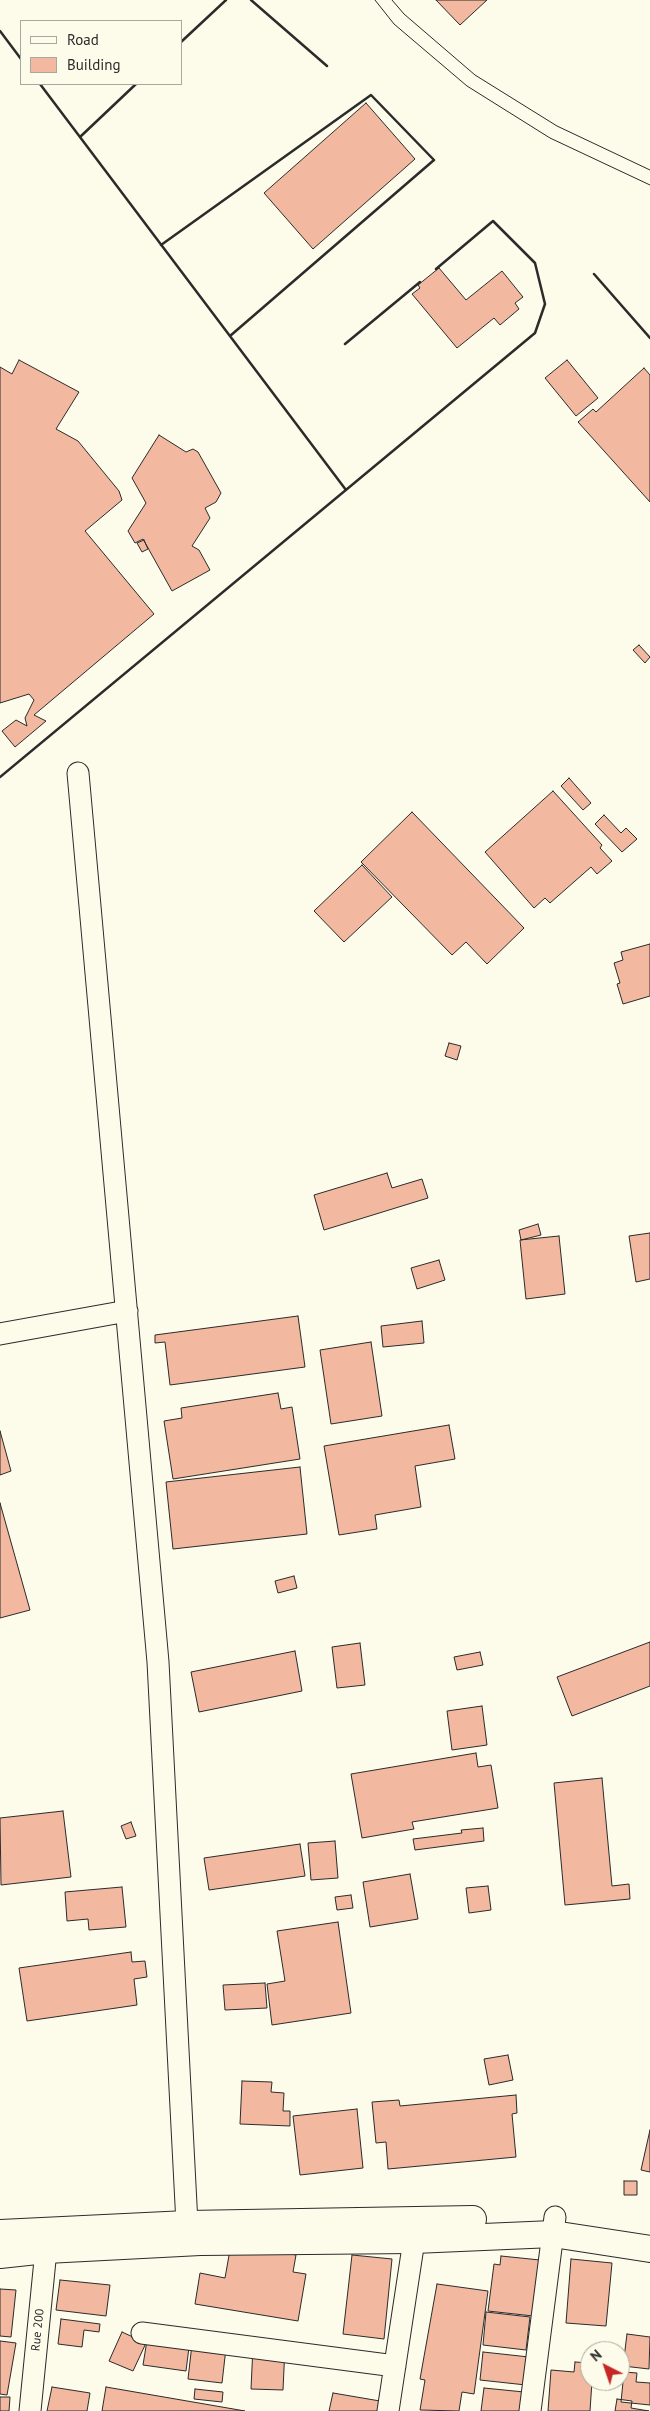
<!DOCTYPE html>
<style>
body{margin:0}
#map{position:relative;width:650px;height:2411px;overflow:hidden;background:#fdfbea;font-family:"PT Sans",sans-serif}
canvas{display:block}
.legend{position:absolute;left:20px;top:20px;width:162px;height:65px;box-sizing:border-box;background:#fdfbea;border:1px solid #a9a89e;margin:0;padding:6px 9px;list-style:none;font-size:15px;color:#2b2b2b}
.legend li{display:flex;align-items:center;gap:10px;height:25px}
.legend b{width:25px;border:1px solid #a9a89e}
.north{position:absolute;left:580px;top:2341px;width:50px;height:50px;box-sizing:border-box;background:#fdfbea;border:1px solid #a9a89e;border-radius:50%;rotate:319deg;font-size:14px;font-weight:700;line-height:20px;text-align:center;color:#2b2b2b}
.north::after{content:'';display:block;margin:auto;width:18px;height:22px;background:#c62828;clip-path:polygon(50% 0,100% 100%,50% 72%,0 100%)}
</style>
<div id="map">
<canvas width="650" height="2411"></canvas>
<ul class="legend">
<li><b style="height:6px;background:#fdfbea"></b>Road</li>
<li><b style="height:14px;background:#f2b8a0"></b>Building</li>
</ul>
<div class="north">N</div>
</div>
<script>
const ctx = document.querySelector('canvas').getContext('2d');
ctx.lineJoin = 'round';
function fill(path, color) { ctx.fillStyle = color; ctx.fill(path, 'evenodd'); }
const poly = rows => new Path2D(rows.map(r => 'M' + r).join(''));
function stroke(path, color, width, dash) { ctx.strokeStyle = color; ctx.lineWidth = width; ctx.lineCap = dash ? 'butt' : 'round'; ctx.setLineDash(dash || []); ctx.stroke(path); }
function write(font, color, halo, rows, align = 'center') {
  ctx.font = font + ' "PT Sans",sans-serif'; ctx.lineWidth = 4; ctx.setLineDash([]); ctx.textBaseline = 'middle'; ctx.strokeStyle = halo; ctx.fillStyle = color; for (const [text, x, y, turn = 0] of rows) {
    ctx.save(); ctx.translate(x, y); ctx.rotate((+turn || 0) * Math.PI / 180); ctx.textAlign = isNaN(turn) ? turn : align; if (halo) ctx.strokeText(text, 0, 0); ctx.fillText(text, 0, 0); ctx.restore();
  }
}
const building = poly([
 [436,0,487,0,460,25,436,0],
 [366,103,415,159,313,249,264,193,366,103],
 [439,268,466,300,502,271,523,297,515,303,519,309,500,325,494,318,457,348,412,294,420,288,418,285,439,268],
 [19,360,79,392,56,429,78,441,119,491,122,500,85,531,154,614,34,715,46,721,15,747,2,731,16,720,27,726,25,718,34,700,29,694,0,703,0,367,12,374,19,360],
 [567,360,598,398,576,416,545,378,567,360],
 [644,368,650,375,650,502,578,422,593,409,596,412,644,368],
 [159,435,186,452,193,449,198,452,221,493,216,502,205,508,210,518,192,546,199,550,210,570,172,591,143,539,135,543,128,531,146,503,132,478,159,435],
 [144,540,148,549,142,552,137,543,144,540],
 [639,645,650,657,645,663,633,650,639,645],
 [569,778,591,803,583,810,561,786,569,778],
 [553,791,602,845,600,848,612,861,597,874,591,867,550,903,545,898,534,908,485,852,553,791],
 [412,812,524,928,487,964,466,942,452,955,361,862,412,812],
 [604,815,621,833,626,828,637,839,622,852,595,824,604,815],
 [362,865,392,897,344,942,314,911,362,865],
 [650,944,650,996,623,1004,617,984,620,983,614,963,623,960,621,952,650,944],
 [449,1043,461,1046,457,1060,445,1056,449,1043],
 [387,1173,392,1188,422,1179,428,1198,324,1230,314,1195,387,1173],
 [538,1224,541,1235,521,1240,519,1230,538,1224],
 [650,1233,650,1279,636,1282,629,1236,650,1233],
 [559,1236,565,1294,526,1299,520,1240,559,1236],
 [439,1260,445,1280,417,1289,411,1268,439,1260],
 [298,1316,305,1367,170,1385,165,1342,155,1343,155,1335,298,1316],
 [422,1321,424,1343,383,1347,381,1326,422,1321],
 [371,1342,382,1416,331,1424,320,1350,371,1342],
 [278,1393,281,1409,292,1407,300,1459,173,1479,164,1421,182,1418,181,1408,278,1393],
 [449,1425,455,1459,415,1466,421,1507,375,1515,377,1529,339,1535,324,1446,449,1425],
 [0,1431,11,1471,0,1475,0,1431],
 [300,1467,307,1534,173,1549,166,1482,300,1467],
 [0,1503,30,1610,0,1618,0,1503],
 [294,1576,297,1588,278,1593,275,1581,294,1576],
 [650,1642,650,1686,572,1716,557,1677,650,1642],
 [360,1643,365,1685,337,1688,332,1647,360,1643],
 [295,1651,302,1691,199,1712,191,1672,295,1651],
 [480,1652,483,1665,457,1670,454,1657,480,1652],
 [482,1706,487,1745,452,1750,447,1711,482,1706],
 [476,1753,478,1767,491,1765,498,1808,412,1822,414,1829,362,1838,351,1774,476,1753],
 [602,1778,612,1886,629,1884,630,1899,565,1905,554,1783,602,1778],
 [63,1811,71,1877,1,1885,0,1818,63,1811],
 [131,1822,136,1836,126,1839,121,1826,131,1822],
 [483,1828,484,1841,415,1850,413,1839,462,1833,461,1830,483,1828],
 [335,1841,338,1878,311,1880,308,1843,335,1841],
 [300,1844,305,1876,209,1890,204,1858,300,1844],
 [410,1874,418,1919,370,1927,363,1882,410,1874],
 [488,1886,491,1910,469,1913,466,1888,488,1886],
 [122,1887,126,1927,89,1930,88,1919,67,1921,65,1892,122,1887],
 [351,1895,353,1908,337,1910,335,1897,351,1895],
 [338,1922,351,2013,272,2025,267,1984,285,1981,277,1931,338,1922],
 [131,1952,132,1962,145,1961,147,1977,134,1979,137,2005,27,2021,19,1968,131,1952],
 [265,1983,267,2008,225,2010,223,1985,265,1983],
 [508,2055,513,2080,489,2085,484,2059,508,2055],
 [242,2081,272,2082,271,2092,284,2093,283,2111,290,2111,290,2126,240,2124,242,2081],
 [516,2095,517,2113,512,2114,516,2157,388,2169,386,2142,376,2143,372,2102,399,2100,400,2106,516,2095],
 [357,2109,363,2168,300,2175,293,2116,357,2109],
 [650,2130,650,2172,641,2170,650,2130],
 [624,2181,637,2181,637,2195,624,2195,624,2181],
 [231,2244,296,2255,293,2272,306,2274,298,2321,195,2304,200,2273,225,2278,231,2244],
 [352,2255,392,2259,384,2339,343,2334,352,2255],
 [501,2256,540,2260,533,2316,488,2311,494,2264,500,2265,501,2256],
 [571,2259,612,2263,606,2326,566,2323,571,2259],
 [60,2280,110,2285,106,2316,56,2310,60,2280],
 [437,2284,488,2291,474,2394,462,2392,459,2411,420,2410,425,2380,420,2379,437,2284],
 [0,2289,16,2290,11,2337,0,2336,0,2289],
 [486,2312,530,2317,526,2350,483,2345,486,2312],
 [61,2319,100,2324,99,2332,84,2330,82,2347,58,2344,61,2319],
 [122,2332,146,2343,133,2371,109,2361,122,2332],
 [148,2334,190,2339,186,2371,143,2365,148,2334],
 [627,2334,650,2337,649,2369,623,2366,627,2334],
 [0,2341,16,2343,7,2395,0,2394,0,2341],
 [192,2344,226,2348,222,2383,188,2379,192,2344],
 [253,2346,285,2347,283,2390,251,2389,253,2346],
 [483,2352,529,2357,526,2385,480,2380,483,2352],
 [575,2362,590,2363,590,2381,592,2381,590,2411,548,2411,551,2370,574,2372,575,2362],
 [624,2372,637,2373,636,2382,650,2383,650,2405,621,2402,624,2372],
 [52,2387,90,2393,87,2411,47,2411,52,2387],
 [106,2387,245,2411,102,2411,106,2387],
 [484,2388,524,2392,522,2411,481,2411,484,2388],
 [195,2389,223,2392,222,2402,194,2399,195,2389],
 [333,2393,380,2401,379,2411,329,2411,333,2393],
 [0,2397,10,2397,9,2411,0,2411,0,2397],
 [617,2399,632,2401,631,2408,649,2411,615,2411,617,2399]
]);
fill(building, '#f2b8a0');
stroke(building, '#2b2b2b', 1);
const minor = poly([
 [78,773,158,1662,187,2224],
 [0,1334,127,1311],
 [142,2333,395,2366],
 [30,2411,46,2250],
 [388,2411,414,2240],
 [530,2411,555,2217]
]);
const major = poly([
 [0,2233,187,2224,473,2219],
 [0,2255,46,2250,200,2242,414,2240,553,2234,650,2249]
]);
stroke(minor, '#2b2b2b', 23);
stroke(major, '#2b2b2b', 28);
stroke(minor, '#fdfbea', 21);
stroke(major, '#fdfbea', 26);
stroke(poly([
 [375,0,394,24,467,86,550,138,650,185],
 [392,0,404,14,475,75,557,126,650,170]
]), '#2b2b2b', 1);
stroke(poly([
 [251,0,327,66],
 [0,31,21,59],
 [181,42,226,0],
 [40,84,346,490],
 [80,137,136,84],
 [161,245,371,95,434,160,230,336],
 [594,274,650,338],
 [345,344,420,282],
 [0,777,535,333,545,304,535,263,493,221,436,269]
]), '#2b2b2b', 2.5);
write('12px', '#2b2b2b', '#fdfbea', [
 ["Rue 200",38,2330,-84]
]);
</script>
